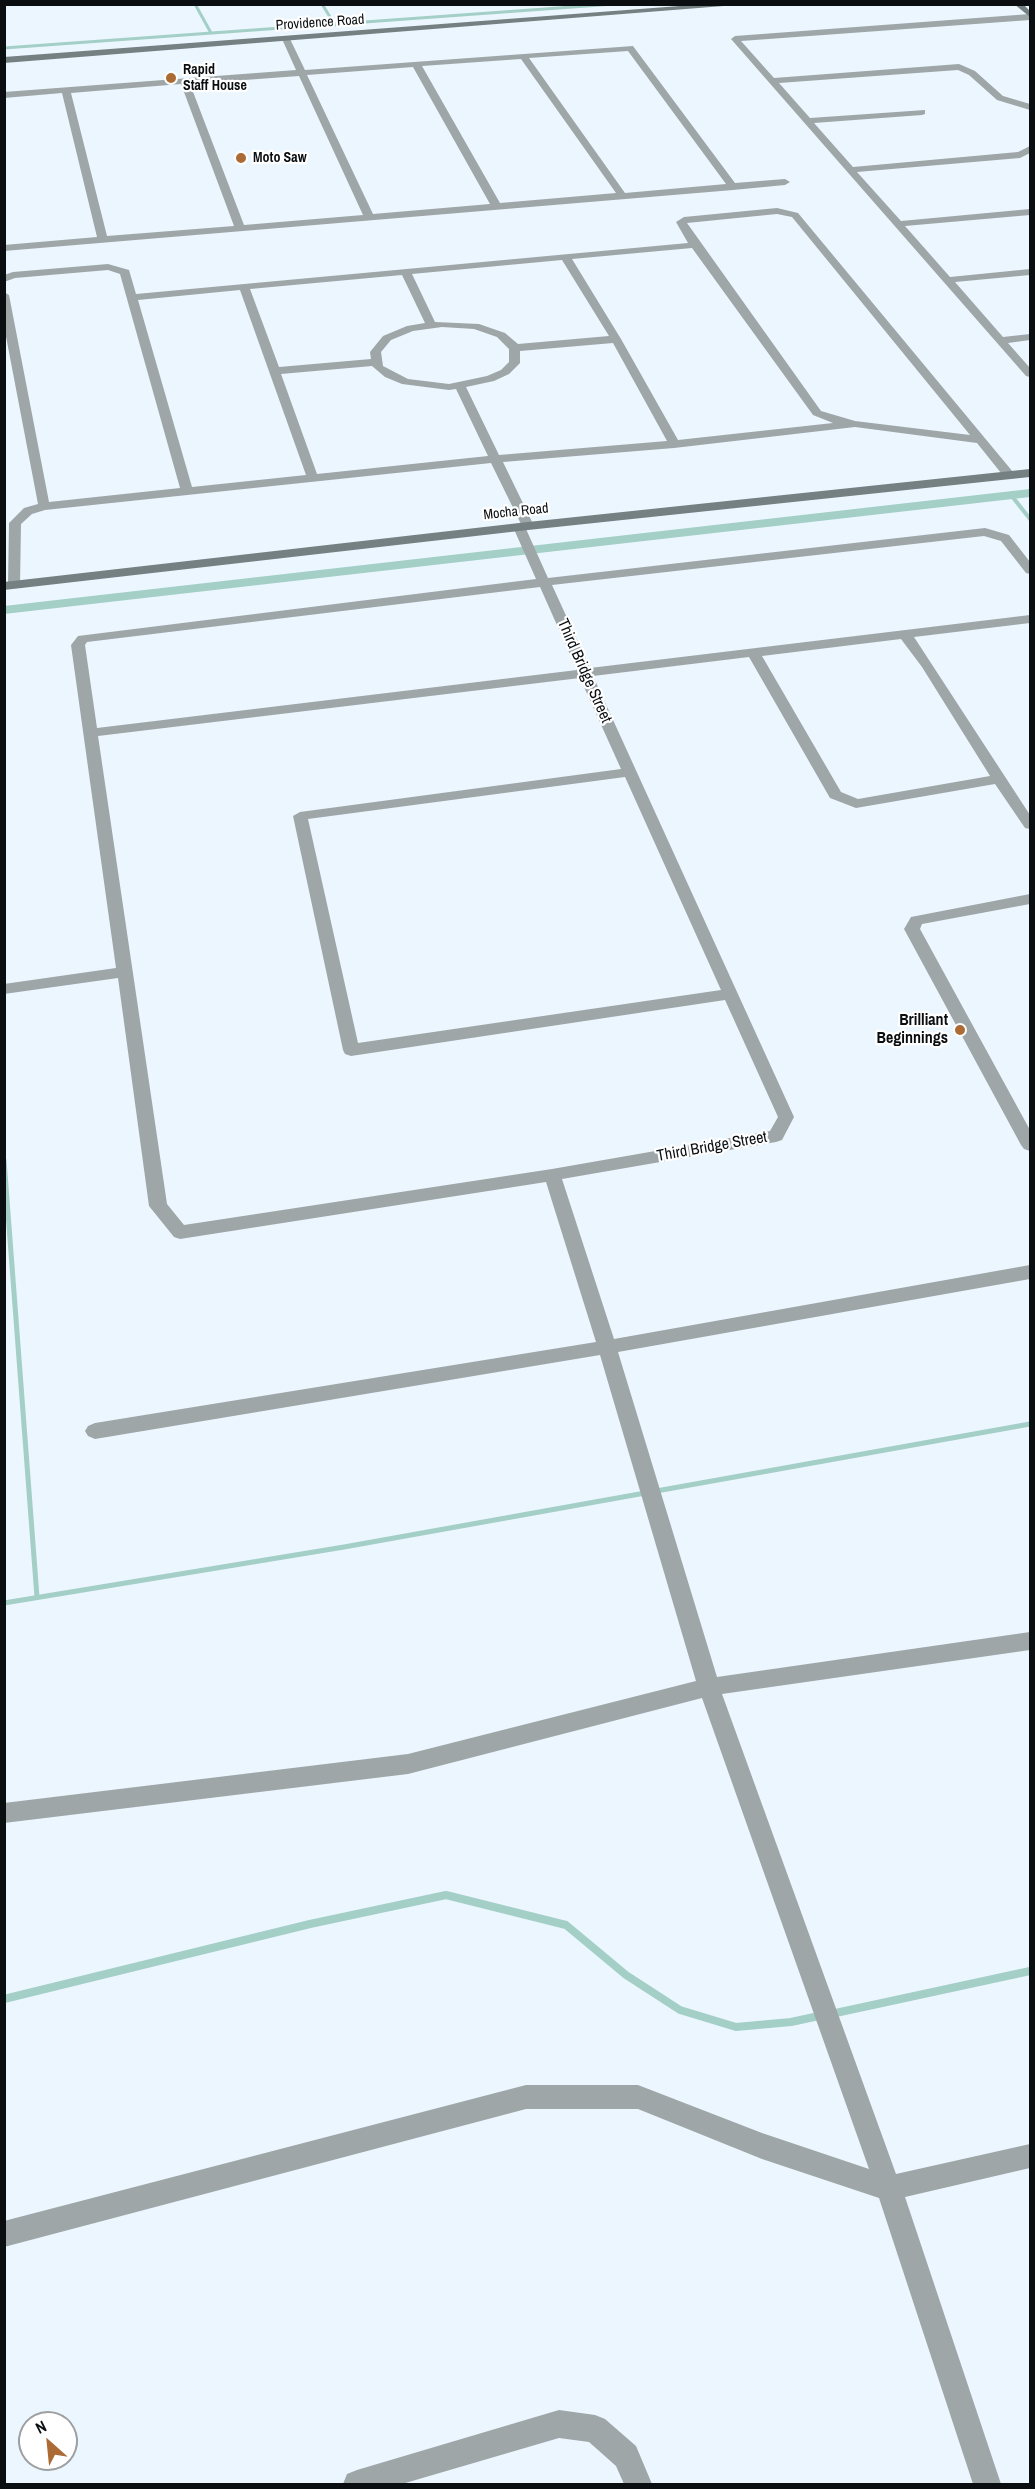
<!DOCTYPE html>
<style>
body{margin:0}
#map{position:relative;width:1035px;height:2489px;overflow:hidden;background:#ecf6ff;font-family:"Archivo Narrow",sans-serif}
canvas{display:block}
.frame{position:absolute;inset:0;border:6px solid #0a0e11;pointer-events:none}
.north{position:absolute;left:18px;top:2411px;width:60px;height:60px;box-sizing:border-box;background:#fff;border:2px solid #9d9fa0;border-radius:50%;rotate:333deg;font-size:16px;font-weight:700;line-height:24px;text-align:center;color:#0a0e11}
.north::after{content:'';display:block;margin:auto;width:21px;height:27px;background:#ac6a35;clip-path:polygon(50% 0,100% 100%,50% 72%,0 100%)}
</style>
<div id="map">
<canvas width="1035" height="2489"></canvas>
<div class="frame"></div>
<div class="north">N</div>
</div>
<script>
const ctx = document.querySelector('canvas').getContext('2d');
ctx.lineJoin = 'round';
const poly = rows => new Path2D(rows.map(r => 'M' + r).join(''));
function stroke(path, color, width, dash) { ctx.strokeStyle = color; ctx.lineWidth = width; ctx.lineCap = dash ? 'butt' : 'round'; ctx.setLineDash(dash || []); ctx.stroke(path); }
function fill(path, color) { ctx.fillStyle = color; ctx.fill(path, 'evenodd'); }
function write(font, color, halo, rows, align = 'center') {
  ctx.font = font + ' "Archivo Narrow",sans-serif'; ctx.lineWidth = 4.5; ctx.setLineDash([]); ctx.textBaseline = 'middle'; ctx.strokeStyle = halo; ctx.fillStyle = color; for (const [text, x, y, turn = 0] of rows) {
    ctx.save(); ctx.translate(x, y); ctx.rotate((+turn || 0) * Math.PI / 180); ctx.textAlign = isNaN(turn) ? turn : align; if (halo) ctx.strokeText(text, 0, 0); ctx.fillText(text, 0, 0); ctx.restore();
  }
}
stroke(poly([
 [195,4,211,33],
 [322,4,335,25],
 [4,48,614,4]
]), '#a3cfc6', 3);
stroke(poly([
 [1011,495,1030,519]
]), '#a3cfc6', 4);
stroke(poly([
 [4,1160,37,1597],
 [4,1603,344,1547,1030,1424]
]), '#a3cfc6', 5);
stroke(poly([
 [4,1999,310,1924,446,1895,566,1925,626,1975,680,2010,736,2027,791,2022,819,2016],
 [831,2014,1030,1971]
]), '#a3cfc6', 8);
fill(poly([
 [1030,489,1030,497,4,614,4,606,1030,489]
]), '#a3cfc6');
fill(poly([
 [1030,14,1030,20,741,41,774,78,959,64,975,71,1003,96,1030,104,1030,110,997,100,969,75,958,70,779,83,810,118,925,110,925,114,922,115,814,123,853,167,1018,152,1030,146,1030,153,1020,158,857,172,901,221,1030,209,1030,215,905,226,950,277,1030,269,1030,275,955,282,1003,337,1030,334,1030,340,1008,343,1030,368,1030,377,1026,376,731,39,735,36,1030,14],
 [286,36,290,39,305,70,633,46,735,183,785,179,790,182,785,185,733,190,4,251,4,245,97,237,62,93,4,98,4,92,296,70,282,39,286,36],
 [628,51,726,184,625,193,529,58,628,51],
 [521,59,616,193,500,203,422,66,521,59],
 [413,67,490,204,373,214,307,75,413,67],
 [299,76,363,215,244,225,190,84,299,76],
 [181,84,234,226,107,236,71,93,181,84],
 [777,208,798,213,1013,472,1013,478,1005,478,977,443,855,427,674,448,503,462,534,526,526,529,548,578,985,528,1009,535,1030,562,1030,574,1026,573,1001,541,984,536,552,585,590,668,1030,615,1030,623,914,637,1030,815,1030,829,1025,828,995,784,856,808,830,798,749,657,593,676,794,1117,782,1140,776,1142,562,1179,614,1339,1030,1265,1030,1279,618,1352,717,1677,1030,1632,1030,1650,722,1694,896,2174,1030,2144,1030,2168,905,2197,1001,2484,973,2484,879,2198,762,2159,638,2109,526,2109,4,2247,4,2221,526,2085,638,2085,762,2133,869,2169,702,1698,408,1774,4,1823,4,1803,408,1754,696,1681,600,1355,95,1439,88,1436,85,1431,88,1426,95,1423,596,1342,546,1182,180,1239,174,1237,149,1206,118,978,4,994,4,984,116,968,71,645,78,636,536,579,513,527,521,524,491,463,45,510,32,514,21,524,20,585,19,588,9,588,8,585,9,523,24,508,38,504,4,326,4,292,9,295,49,502,180,488,120,274,108,270,15,278,4,282,4,275,13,272,108,264,129,270,136,294,688,243,676,222,684,217,777,208],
 [777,214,792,217,970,435,855,421,821,411,687,223,777,214],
 [692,248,813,415,833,423,678,440,621,339,572,259,692,248],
 [562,260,609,336,518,344,505,333,479,324,435,322,412,274,562,260],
 [402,275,425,323,407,326,383,336,370,352,371,359,279,367,250,289,402,275],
 [240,290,306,475,192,487,138,300,240,290],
 [442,327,474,329,497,337,509,349,509,362,501,370,487,376,449,384,408,379,383,366,381,352,391,340,413,331,442,327],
 [613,343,667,441,499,455,466,387,494,381,509,374,520,363,520,351,613,343],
 [372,366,385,377,402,384,449,390,456,389,488,456,317,474,281,374,372,366],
 [540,587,577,670,97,728,85,645,87,642,540,587],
 [901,639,922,667,990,776,858,799,841,792,762,656,901,639],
 [580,678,621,769,300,812,293,816,343,1050,345,1054,351,1056,725,1000,778,1117,770,1131,552,1169,184,1225,167,1204,98,736,580,678],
 [625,777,721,990,358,1043,308,819,625,777],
 [1030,894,1030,904,922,924,920,929,1030,1130,1030,1151,1024,1149,1021,1145,904,929,911,917,1030,894],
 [559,2410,595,2415,605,2419,636,2446,652,2484,624,2484,616,2466,589,2442,559,2438,402,2484,343,2484,347,2474,357,2470,559,2410]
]), '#9ea6a8');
fill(poly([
 [706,4,749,4,4,63,4,57,706,4],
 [1014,4,1023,4,1030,11,1030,17,1014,4],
 [1030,469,1030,477,528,530,4,590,4,582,528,522,1030,469]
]), '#758083');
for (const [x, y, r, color] of [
 [171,78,6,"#ac6a35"],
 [241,158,6,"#ac6a35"],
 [960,1030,6,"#ac6a35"]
]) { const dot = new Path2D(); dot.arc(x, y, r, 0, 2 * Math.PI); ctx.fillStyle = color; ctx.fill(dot); stroke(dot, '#fff', 2); }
write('14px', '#0a0e11', '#fff', [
 ["Providence Road",320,23,-4],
 ["Mocha Road",516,512,-6]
]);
write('bold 14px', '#0a0e11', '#fff', [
 ["Rapid",183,70],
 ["Staff House",183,86],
 ["Moto Saw",253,158]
], 'left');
write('16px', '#0a0e11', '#fff', [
 ["Third Bridge Street",584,671,66],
 ["Third Bridge Street",712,1147,-10]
]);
write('bold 16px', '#0a0e11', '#fff', [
 ["Brilliant",948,1021],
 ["Beginnings",948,1039]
], 'right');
</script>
